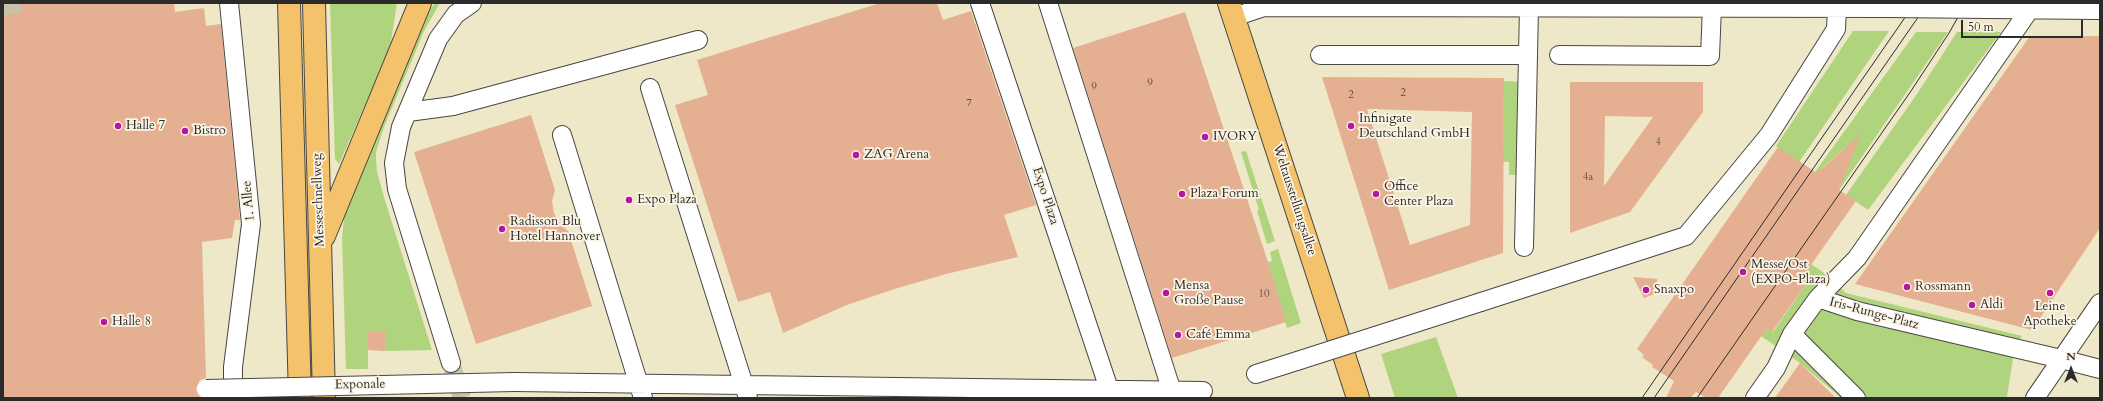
<!DOCTYPE html>
<meta charset="utf-8">
<style>
body{margin:0}
#map{position:relative;width:2103px;height:401px;overflow:hidden;background:#eee7c8;font-family:Cardo,serif}
canvas{display:block}
.frame{position:absolute;inset:0;border:4px solid #2b2b2b;pointer-events:none}
.north{position:absolute;left:2051px;top:349px;width:40px;height:40px;-webkit-text-stroke:3px #fcf5e5;paint-order:stroke;rotate:0deg;font-size:11px;font-weight:700;line-height:16px;text-align:center;color:#2b2b2b}
.north::after{content:'';display:block;margin:auto;width:14px;height:18px;background:#2b2b2b;clip-path:polygon(50% 0,100% 100%,50% 72%,0 100%)}
.scale{position:absolute;left:1961px;top:20px;width:122px;height:18px;box-sizing:border-box;border:2px solid #2b2b2b;border-top:0;padding-left:5px;font-size:12px;line-height:14px;white-space:nowrap;color:#2b2b2b;-webkit-text-stroke:3px #fcf5e5;paint-order:stroke}
</style>
<div id="map">
<canvas width="2103" height="401"></canvas>
<div class="frame"></div>
<div class="north">N</div>
<div class="scale">50 m</div>
</div>
<script>
const ctx = document.querySelector('canvas').getContext('2d');
ctx.lineJoin = 'round';
function fill(path, color) { ctx.fillStyle = color; ctx.fill(path, 'evenodd'); }
const poly = rows => new Path2D(rows.map(r => 'M' + r).join(''));
function stroke(path, color, width, dash) { ctx.strokeStyle = color; ctx.lineWidth = width; ctx.lineCap = dash ? 'butt' : 'round'; ctx.setLineDash(dash || []); ctx.stroke(path); }
function write(font, color, halo, rows, align = 'center') {
  ctx.font = font + ' Cardo,serif'; ctx.lineWidth = 3.5; ctx.setLineDash([]); ctx.textBaseline = 'middle'; ctx.strokeStyle = halo; ctx.fillStyle = color; for (const [text, x, y, turn = 0] of rows) {
    ctx.save(); ctx.translate(x, y); ctx.rotate((+turn || 0) * Math.PI / 180); ctx.textAlign = isNaN(turn) ? turn : align; if (halo) ctx.strokeText(text, 0, 0); ctx.fillText(text, 0, 0); ctx.restore();
  }
}
fill(poly([
 [330,3,397,3,390,48,339,164,335,159],
 [435,3,440,3,425,29,384,127,376,152,376,160,377,172,384,197,432,350,385,351,385,331,368,331,368,369,346,369,342,238,345,209,427,13],
 [1853,31,1889,31,1799,162,1776,146],
 [1916,32,1948,32,1839,190,1836,188,1845,148,1823,167,1820,176,1815,172],
 [1957,32,2001,32,1868,210,1846,195,1917,94],
 [1504,81,1521,82,1520,175,1509,175,1509,162,1503,162],
 [1246,151,1275,241,1267,244,1257,211,1259,210,1241,152],
 [1278,249,1301,323,1287,328,1268,262,1272,261,1270,252],
 [1811,264,1824,273,1846,293,2022,336,2015,346,2007,396,2006,398,1841,398,1800,363,1761,336,1767,328,1773,332,1807,283,1801,279],
 [1436,337,1458,398,1395,398,1381,354]
]), '#b0d47d');
fill(poly([
 [3,3,174,3,175,12,204,8,206,26,221,24,240,220,235,220,232,238,202,242,206,378,200,380,196,389,201,398,3,398],
 [880,3,937,3,943,20,971,11,1036,205,1004,215,1018,257,946,274,898,288,847,305,783,333,770,292,738,302,675,105,708,95,697,60],
 [1185,12,1268,262,1286,322,1172,358,1073,48],
 [2030,36,2100,36,2100,228,2032,330,1855,284],
 [1322,77,1504,78,1503,253,1389,290],
 [1367,109,1472,112,1470,225,1410,245],
 [1570,82,1703,82,1703,112,1630,212,1570,233],
 [1605,116,1653,117,1604,186],
 [531,115,555,190,552,201,554,213,560,224,568,231,592,306,476,344,414,152],
 [1861,134,1839,190,1856,201,1801,279,1807,283,1772,332,1767,328,1718,398,1706,398,1696,392,1690,398,1666,398,1674,381,1652,367,1653,365,1642,357,1644,355,1637,349,1778,147,1817,173],
 [1633,277,1657,279,1657,293,1644,298],
 [368,331,385,331,385,351,368,350],
 [1800,363,1836,398,1775,398]
]), '#e4b091');
stroke(poly([
 [3,6,27,3],
 [451,363,462,398]
]), '#c7c1a9', 18, [18, 9]);
const minor = poly([
 [229,3,251,224,233,367,233,398],
 [980,3,1112,398],
 [1048,3,1174,398],
 [1989,9,2100,10],
 [1234,17,1264,7,1888,8],
 [1320,55,1528,55],
 [1559,55,1710,56,1712,7],
 [650,88,748,398],
 [408,112,453,106,698,40],
 [562,135,643,398],
 [1524,247,1529,7],
 [1818,298,1857,258,2030,9],
 [1481,302,1686,236,1769,135,1836,29,1837,8],
 [451,363,397,189,394,163,401,127,438,39,456,14,472,3],
 [1256,374,1297,361],
 [514,382,1203,391],
 [1755,398,1776,368,1792,334],
 [1856,398,1792,334,1818,298,1857,311,2061,359,2100,369],
 [2035,398,2100,303]
]);
const major = poly([
 [1229,3,1358,398]
]);
const highway = poly([
 [289,3,300,398],
 [314,3,324,398],
 [324,236,420,3]
]);
stroke(minor, '#484743', 20);
stroke(major, '#484743', 24);
stroke(highway, '#484743', 24);
stroke(minor, '#fff', 18);
stroke(major, '#f3c26a', 22);
stroke(highway, '#f3c26a', 22);
stroke(poly([
 [1642,398,1915,3],
 [1654,398,1928,3],
 [1697,398,1911,91,1949,33,1966,3]
]), '#2b2b2b', 1);
const minorBridge = poly([
 [1888,8,1989,9],
 [1297,361,1481,302],
 [206,389,514,382]
]);
stroke(minorBridge, '#484743', 20, []);
stroke(minorBridge, '#fff', 18);
for (const [x, y, r, color] of [
 [118,126,4,"#b5179e"],
 [1351,126,4,"#b5179e"],
 [185,131,4,"#b5179e"],
 [1205,137,4,"#b5179e"],
 [856,155,4,"#b5179e"],
 [1182,194,4,"#b5179e"],
 [1376,194,4,"#b5179e"],
 [629,200,4,"#b5179e"],
 [502,229,4,"#b5179e"],
 [1743,272,4,"#b5179e"],
 [1907,287,4,"#b5179e"],
 [1646,290,4,"#b5179e"],
 [1166,293,4,"#b5179e"],
 [2050,293,4,"#b5179e"],
 [1972,305,4,"#b5179e"],
 [104,322,4,"#b5179e"],
 [1178,335,4,"#b5179e"]
]) { const dot = new Path2D(); dot.arc(x, y, r, 0, 2 * Math.PI); ctx.fillStyle = color; ctx.fill(dot); stroke(dot, '#fcf5e5', 1.5); }
write('11px', '#594c44', null, [
 ["9",1150,83],
 ["9",1094,87],
 ["2",1403,93],
 ["2",1351,95],
 ["7",969,103],
 ["4",1658,142],
 ["4a",1588,177],
 ["10",1264,294]
]);
write('13px', '#2b2b2b', '#fcf5e5', [
 ["Infinigate",1359,119],
 ["Deutschland GmbH",1359,134],
 ["Halle 7",126,126],
 ["Bistro",193,131],
 ["IVORY",1213,137],
 ["ZAG Arena",864,155],
 ["Office",1384,187],
 ["Center Plaza",1384,202],
 ["Plaza Forum",1190,194],
 ["Expo Plaza",637,200],
 ["Radisson Blu",510,222],
 ["Hotel Hannover",510,237],
 ["Messe/Ost",1751,265],
 ["(EXPO-Plaza)",1751,280],
 ["Mensa",1174,286],
 ["Große Pause",1174,301],
 ["Rossmann",1915,287],
 ["Snaxpo",1654,290],
 ["Aldi",1980,305],
 ["Leine",2050,307,"center"],
 ["Apotheke",2050,322,"center"],
 ["Halle 8",112,322],
 ["Café Emma",1186,335]
], 'left');
write('13px', '#2b2b2b', '#fcf5e5', [
 ["Expo Plaza",1045,196,72],
 ["Messeschnellweg",319,200,-92],
 ["Weltausstellungsallee",1294,200,72],
 ["1. Allee",249,201,-95],
 ["Iris-Runge-Platz",1874,314,15],
 ["Exponale",360,385,-1]
]);
</script>
